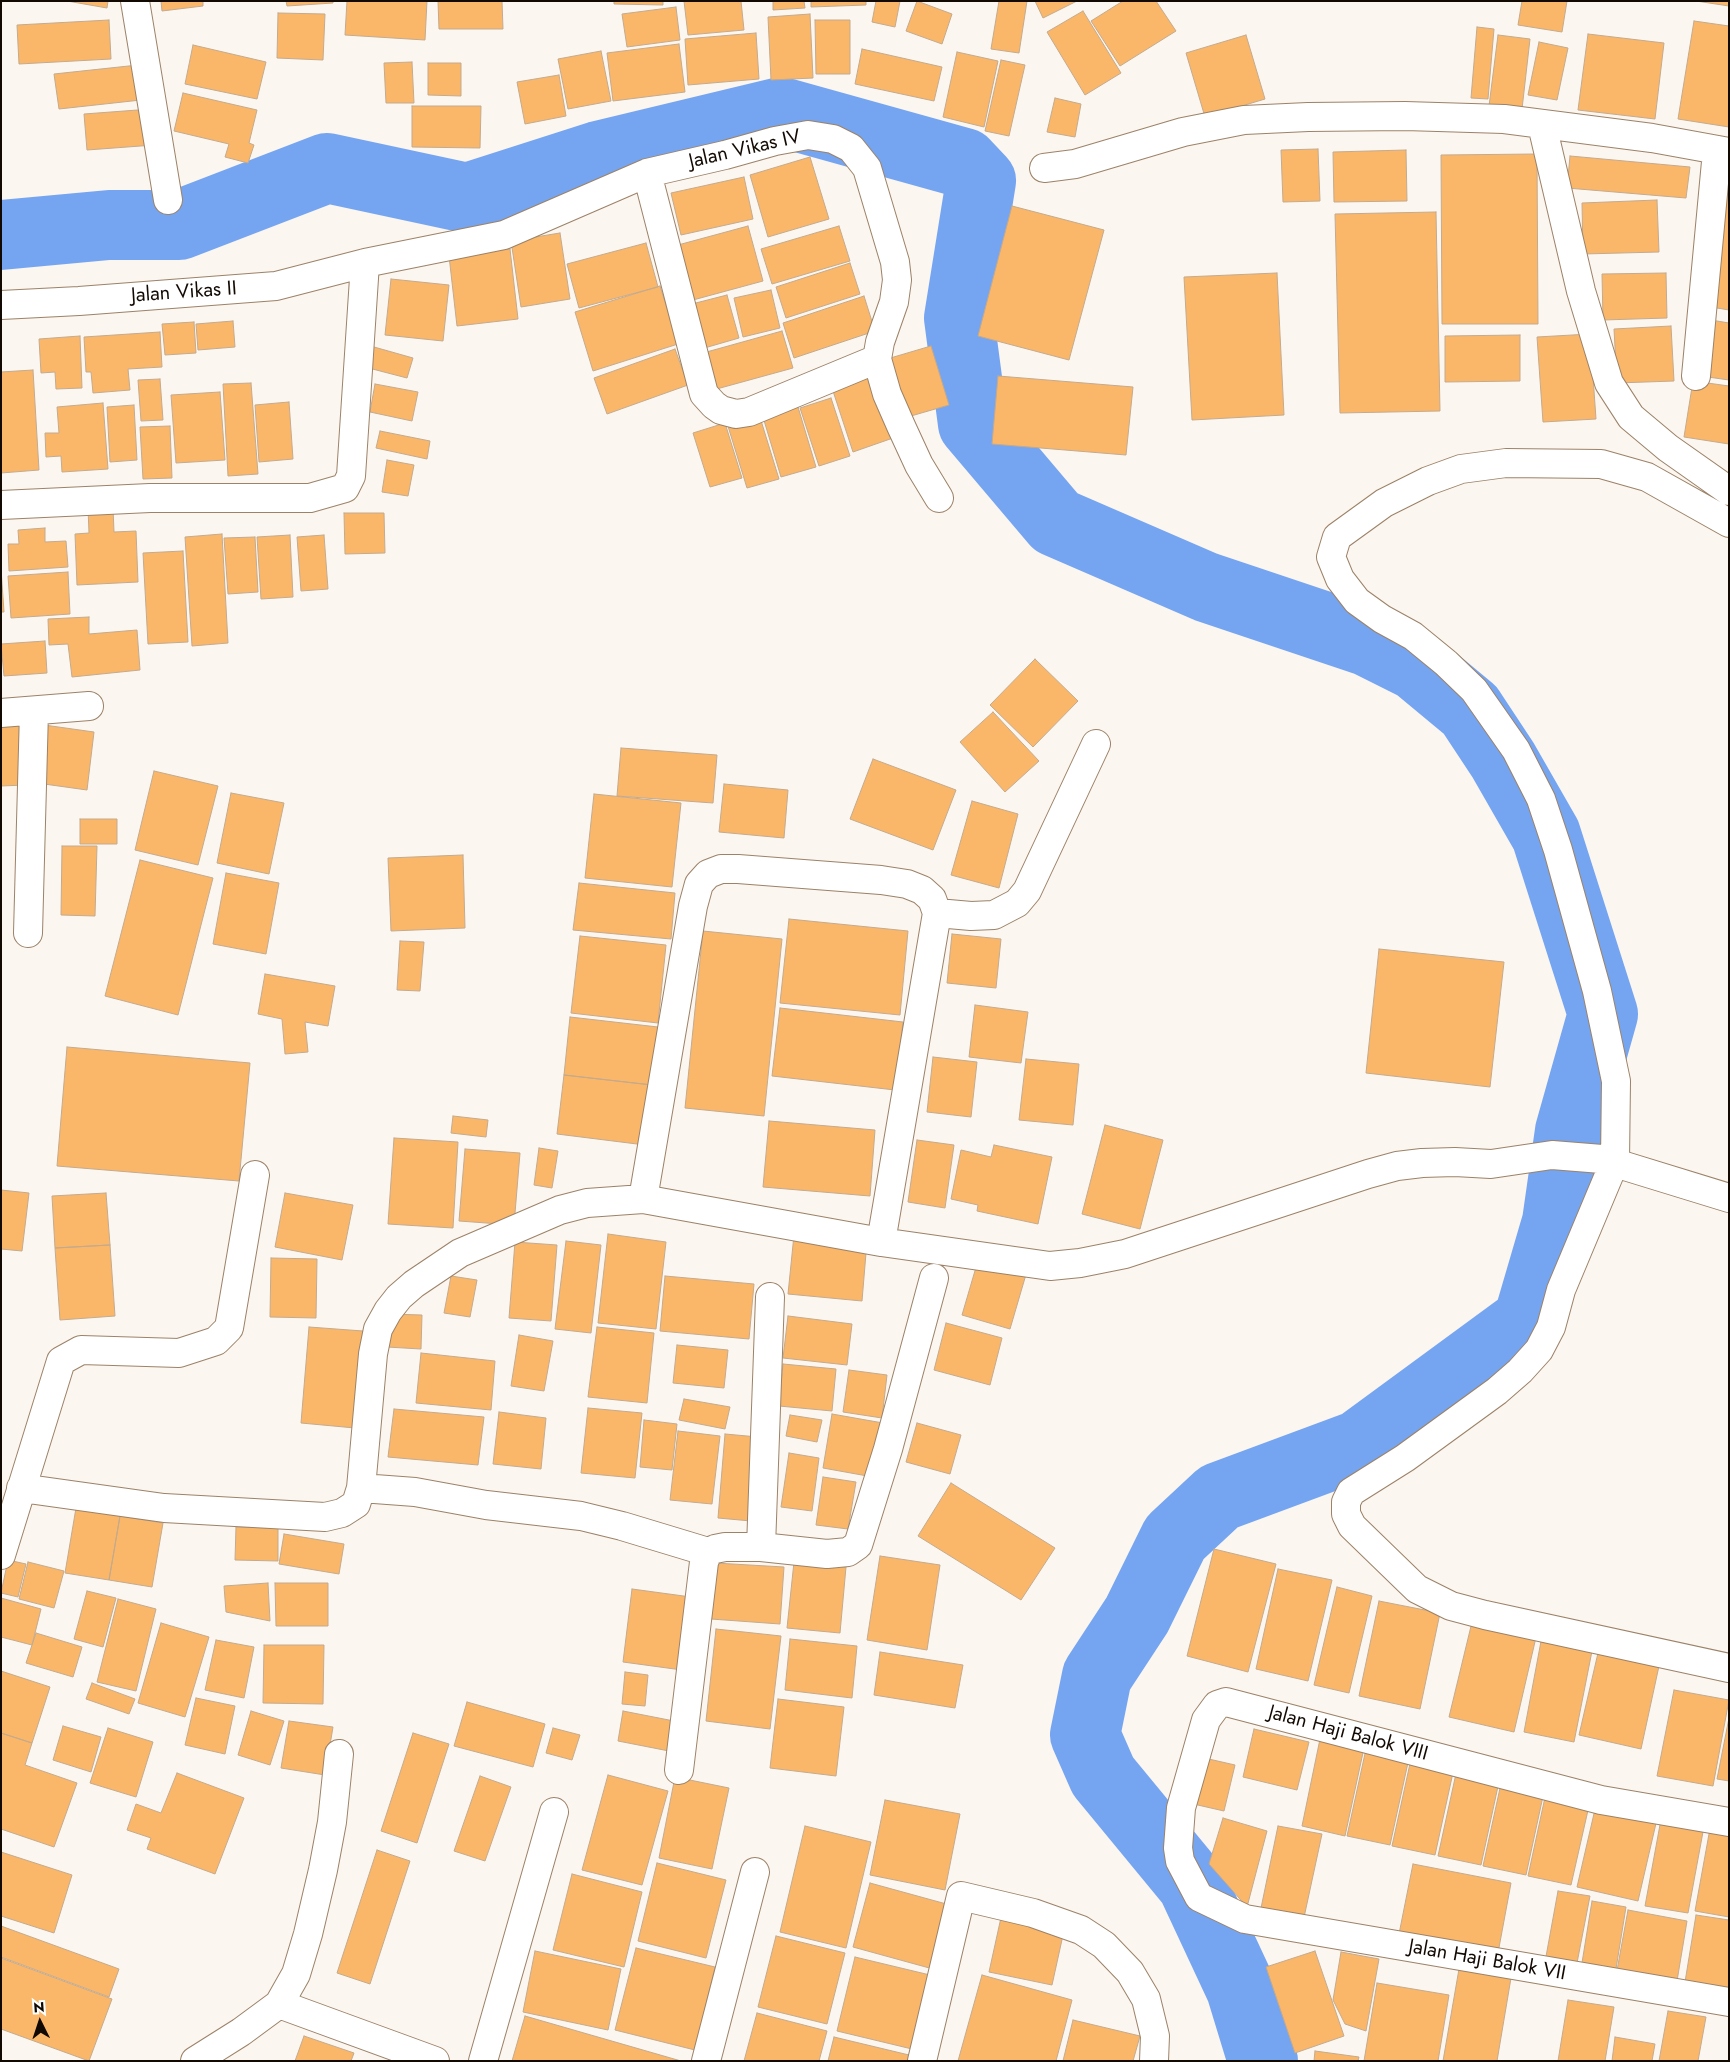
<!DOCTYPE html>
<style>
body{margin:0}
#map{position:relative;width:1730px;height:2062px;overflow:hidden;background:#fbf6f0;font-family:Jost,sans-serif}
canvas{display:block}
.frame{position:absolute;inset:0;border:2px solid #120902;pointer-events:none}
.north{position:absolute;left:15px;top:1997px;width:50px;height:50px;-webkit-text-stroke:4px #fff;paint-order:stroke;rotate:356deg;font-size:14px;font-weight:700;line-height:20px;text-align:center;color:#120902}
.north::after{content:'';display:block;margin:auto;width:18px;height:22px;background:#120902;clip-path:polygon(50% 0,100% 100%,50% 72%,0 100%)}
</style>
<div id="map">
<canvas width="1730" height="2062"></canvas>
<div class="frame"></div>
<div class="north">N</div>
</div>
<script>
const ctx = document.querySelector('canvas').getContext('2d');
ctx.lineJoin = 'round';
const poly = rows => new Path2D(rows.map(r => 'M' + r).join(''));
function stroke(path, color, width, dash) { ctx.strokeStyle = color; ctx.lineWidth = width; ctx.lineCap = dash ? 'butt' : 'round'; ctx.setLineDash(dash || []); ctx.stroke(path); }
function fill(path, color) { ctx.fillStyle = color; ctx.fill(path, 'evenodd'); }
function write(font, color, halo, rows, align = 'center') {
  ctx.font = font + ' Jost,sans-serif'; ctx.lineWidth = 5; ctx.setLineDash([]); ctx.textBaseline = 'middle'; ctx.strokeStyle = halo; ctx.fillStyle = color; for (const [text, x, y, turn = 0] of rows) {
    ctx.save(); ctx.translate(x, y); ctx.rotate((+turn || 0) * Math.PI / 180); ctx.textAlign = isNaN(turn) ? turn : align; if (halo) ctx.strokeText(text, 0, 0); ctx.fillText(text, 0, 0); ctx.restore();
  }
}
stroke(poly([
 [1,235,109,225,179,225,327,168,467,198,598,156,781,112,964,163,981,181,959,318,973,424,1056,522,1206,587,1367,641,1417,666,1470,710,1503,760,1546,835,1603,1014,1570,1131,1557,1222,1528,1321,1359,1445,1219,1497,1175,1538,1137,1615,1097,1676,1085,1735,1103,1776,1192,1884,1241,1989,1263,2061]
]), '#75a5f1', 70);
const building = poly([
 [67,1,108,1,107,8,67,1],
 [161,1,203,1,203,6,162,11,161,1],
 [286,1,333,1,333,3,287,6,286,1],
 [347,1,427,1,425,40,345,35,347,1],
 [438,1,502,1,503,29,439,29,438,1],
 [614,1,663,1,663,5,614,4,614,1],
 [684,1,741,1,744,30,688,35,684,1],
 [773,1,804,1,805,8,773,10,773,1],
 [811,1,866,1,866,5,811,7,811,1],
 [876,1,900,1,895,27,872,22,876,1],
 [917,1,952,14,942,44,906,31,917,1],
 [999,1,1027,1,1019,53,991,49,999,1],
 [1035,1,1077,1,1043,18,1035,1],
 [1123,1,1156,1,1176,31,1120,66,1091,21,1123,1],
 [1522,1,1567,1,1562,32,1518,25,1522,1],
 [1696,1,1729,1,1729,6,1696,1],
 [676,7,680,40,627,47,622,14,676,7],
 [1083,11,1121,73,1085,95,1047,32,1083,11],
 [278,13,325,14,323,60,277,58,278,13],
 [810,14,813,78,771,80,768,17,810,14],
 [109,20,111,59,19,64,17,25,109,20],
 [815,20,850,20,850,74,816,74,815,20],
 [1694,21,1729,26,1729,127,1678,119,1694,21],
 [1477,27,1494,29,1488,99,1471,98,1477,27],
 [756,33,759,79,688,85,685,39,756,33],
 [1588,34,1664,43,1655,119,1578,110,1588,34],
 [1246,35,1265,99,1205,117,1186,53,1246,35],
 [1498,35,1530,39,1522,109,1489,106,1498,35],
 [1539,42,1568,48,1557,100,1528,95,1539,42],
 [679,44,685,92,613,101,607,53,679,44],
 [193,45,266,62,257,99,185,84,193,45],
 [862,49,942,67,934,101,855,84,862,49],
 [601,51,611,101,568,109,558,59,601,51],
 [957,52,998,61,984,127,943,117,957,52],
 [1001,60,1025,65,1009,136,985,131,1001,60],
 [412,62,414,103,386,103,384,63,412,62],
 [428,63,461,63,461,96,428,95,428,63],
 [138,65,141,100,59,109,54,74,138,65],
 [559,75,566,116,525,124,517,82,559,75],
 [183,93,257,110,249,143,254,145,248,163,225,157,229,144,174,131,183,93],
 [1055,98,1081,104,1075,137,1047,132,1055,98],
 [412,106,481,106,480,148,412,147,412,106],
 [151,109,154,145,87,150,84,114,151,109],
 [1318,149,1320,201,1283,202,1281,150,1318,149],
 [1406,150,1407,201,1334,202,1333,152,1406,150],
 [1537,154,1538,324,1442,324,1441,155,1537,154],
 [1570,156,1690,167,1686,198,1567,188,1570,156],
 [810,157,829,219,768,237,750,175,810,157],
 [744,177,753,219,681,235,671,193,744,177],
 [1729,185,1729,310,1711,307,1729,185],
 [1657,200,1659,252,1583,254,1582,203,1657,200],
 [1012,206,1104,230,1069,360,978,336,1012,206],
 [1436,212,1440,411,1340,413,1335,214,1436,212],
 [748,226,763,281,693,300,678,245,748,226],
 [839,226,850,261,772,284,761,249,839,226],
 [560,233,570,299,521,307,511,241,560,233],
 [646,243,658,287,579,308,567,264,646,243],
 [510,249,518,319,457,326,449,256,510,249],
 [850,263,860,294,786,318,776,287,850,263],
 [1277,273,1284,415,1192,420,1184,277,1277,273],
 [1666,273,1667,318,1603,320,1602,274,1666,273],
 [391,279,449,285,443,341,385,335,391,279],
 [660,286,678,344,593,371,575,312,660,286],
 [771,290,780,328,743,337,734,298,771,290],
 [727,295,739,338,701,349,688,305,727,295],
 [864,296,875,331,794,358,783,323,864,296],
 [1705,319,1729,323,1729,380,1701,376,1705,319],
 [233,321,235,347,198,350,196,324,233,321],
 [194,322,196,353,165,355,162,324,194,322],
 [1671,326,1674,381,1617,383,1614,329,1671,326],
 [782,331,793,368,713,390,703,353,782,331],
 [160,332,162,367,128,369,130,390,93,393,91,372,86,372,84,337,160,332],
 [1590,334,1596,419,1543,422,1537,337,1590,334],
 [1520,335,1520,381,1445,382,1445,336,1520,335],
 [80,336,82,388,56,389,55,372,41,373,39,339,80,336],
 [367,345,413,358,407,378,361,366,367,345],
 [931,346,949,405,904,418,887,359,931,346],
 [675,349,688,385,607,414,594,378,675,349],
 [33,370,39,470,1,473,1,372,33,370],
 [871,375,893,438,853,452,832,388,871,375],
 [998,376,1133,387,1126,455,992,444,998,376],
 [160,379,163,420,141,421,138,380,160,379],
 [1693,381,1729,386,1729,444,1684,437,1693,381],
 [251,383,258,474,228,476,223,384,251,383],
 [375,384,418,392,412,421,370,412,375,384],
 [220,392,225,460,176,463,171,395,220,392],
 [831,398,850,456,819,466,800,408,831,398],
 [289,402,293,459,259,462,255,405,289,402],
 [103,403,108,469,62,472,61,456,46,457,45,433,59,433,57,407,103,403],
 [134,405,137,460,110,462,107,407,134,405],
 [798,407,816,467,781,477,763,417,798,407],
 [759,414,779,479,747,488,727,423,759,414],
 [725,423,742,478,710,487,693,433,725,423],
 [170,426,172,478,143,479,140,427,170,426],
 [380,431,430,441,427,459,376,448,380,431],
 [387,460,414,465,408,496,382,492,387,460],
 [113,507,114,532,136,531,138,582,77,585,75,534,89,533,88,508,113,507],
 [344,513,384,513,385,553,345,554,344,513],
 [45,528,45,542,66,541,68,567,9,571,8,544,19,544,18,530,45,528],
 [222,534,228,643,192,646,185,537,222,534],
 [290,535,293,597,261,599,257,537,290,535],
 [324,535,328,589,301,591,297,537,324,535],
 [255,537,258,592,228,594,224,538,255,537],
 [183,551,188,642,148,644,143,553,183,551],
 [1,569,4,612,1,612,1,569],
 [68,572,70,614,11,618,8,576,68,572],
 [89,617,89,634,137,630,140,670,72,677,68,644,49,645,48,619,89,617],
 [45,641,47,673,4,676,1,644,45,641],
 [1035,659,1078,701,1033,747,990,705,1035,659],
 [993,712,1039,761,1005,792,960,742,993,712],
 [22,717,25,785,1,786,1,718,22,717],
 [44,725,94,732,87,790,37,783,44,725],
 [621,748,717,755,713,803,617,796,621,748],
 [873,759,956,790,933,850,850,819,873,759],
 [154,771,218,786,198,865,135,850,154,771],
 [724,784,788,790,784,838,719,832,724,784],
 [231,793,284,803,269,874,217,863,231,793],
 [594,794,681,803,672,887,585,878,594,794],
 [972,801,1018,814,999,888,951,875,972,801],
 [80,819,117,819,117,844,80,844,80,819],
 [62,846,97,846,95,916,61,915,62,846],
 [463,855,465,928,391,931,388,858,463,855],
 [140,860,213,878,178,1015,105,996,140,860],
 [226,873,279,883,266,954,213,944,226,873],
 [579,883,675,893,671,939,573,930,579,883],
 [789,919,908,931,900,1015,780,1003,789,919],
 [703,931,782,939,764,1116,685,1108,703,931],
 [952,934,1001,939,996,988,947,983,952,934],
 [580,936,666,945,658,1023,571,1013,580,936],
 [400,941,424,942,420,991,397,990,400,941],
 [1379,949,1504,962,1490,1087,1366,1073,1379,949],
 [265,974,335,986,328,1026,305,1022,308,1052,285,1054,282,1019,258,1014,265,974],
 [975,1005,1028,1012,1021,1063,969,1057,975,1005],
 [780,1008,903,1022,895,1090,772,1076,780,1008],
 [570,1017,658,1027,652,1085,564,1075,570,1017],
 [67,1047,250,1063,239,1181,57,1166,67,1047],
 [933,1057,977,1062,971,1117,927,1112,933,1057],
 [1026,1059,1079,1064,1073,1125,1019,1120,1026,1059],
 [564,1075,652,1085,645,1145,557,1134,564,1075],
 [453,1116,488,1120,486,1137,451,1133,453,1116],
 [769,1121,875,1130,870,1196,763,1187,769,1121],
 [1105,1125,1163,1140,1140,1229,1082,1214,1105,1125],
 [394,1138,458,1142,453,1228,388,1224,394,1138],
 [917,1140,954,1145,945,1208,908,1202,917,1140],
 [994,1145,1052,1157,1038,1224,977,1211,978,1205,951,1199,961,1150,991,1157,994,1145],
 [539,1148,558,1151,552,1188,534,1185,539,1148],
 [465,1149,520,1153,514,1225,459,1221,465,1149],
 [1,1190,29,1193,22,1251,1,1249,1,1190],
 [106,1193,110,1245,55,1248,52,1196,106,1193],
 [285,1193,353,1205,342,1260,275,1247,285,1193],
 [608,1234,666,1242,656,1329,598,1323,608,1234],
 [794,1235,867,1241,862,1301,788,1294,794,1235],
 [566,1241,601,1245,591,1333,555,1329,566,1241],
 [515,1242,557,1245,551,1321,509,1318,515,1242],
 [110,1245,115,1316,60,1320,55,1248,110,1245],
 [979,1257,1027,1271,1010,1329,962,1315,979,1257],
 [271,1258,317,1259,316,1318,270,1317,271,1258],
 [451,1276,477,1280,470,1317,444,1313,451,1276],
 [665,1276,754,1284,749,1339,660,1331,665,1276],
 [389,1314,422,1315,421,1349,387,1347,389,1314],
 [788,1316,852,1324,847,1365,783,1358,788,1316],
 [946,1323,1002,1338,990,1385,934,1370,946,1323],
 [309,1327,363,1331,355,1428,301,1423,309,1327],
 [597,1327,654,1333,647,1403,588,1397,597,1327],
 [519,1335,553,1341,544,1391,511,1386,519,1335],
 [677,1345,728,1350,724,1388,673,1383,677,1345],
 [421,1353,495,1361,491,1410,416,1403,421,1353],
 [783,1364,836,1369,832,1411,779,1406,783,1364],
 [849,1370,887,1375,882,1418,843,1412,849,1370],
 [684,1399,730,1407,725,1429,679,1420,684,1399],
 [588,1408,642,1413,635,1478,581,1473,588,1408],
 [394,1409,484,1417,478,1465,388,1457,394,1409],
 [499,1412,546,1418,541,1469,493,1464,499,1412],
 [832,1414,883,1423,873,1477,823,1468,832,1414],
 [790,1415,822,1420,817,1442,786,1436,790,1415],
 [644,1420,677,1424,672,1470,640,1467,644,1420],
 [917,1423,961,1435,950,1474,906,1462,917,1423],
 [678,1431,720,1436,712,1504,670,1500,678,1431],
 [725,1434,758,1437,751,1521,718,1518,725,1434],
 [789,1453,819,1458,812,1511,781,1507,789,1453],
 [823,1477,856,1482,848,1529,816,1525,823,1477],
 [951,1483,1055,1548,1021,1600,918,1536,951,1483],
 [76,1508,120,1516,109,1580,65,1573,76,1508],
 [120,1516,163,1523,152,1587,109,1580,120,1516],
 [236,1527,278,1528,278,1561,235,1560,236,1527],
 [284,1534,344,1544,339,1574,279,1564,284,1534],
 [1214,1549,1276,1564,1248,1672,1187,1656,1214,1549],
 [880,1556,940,1565,927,1650,867,1640,880,1556],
 [8,1560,26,1564,18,1597,1,1593,8,1560],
 [28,1562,64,1571,54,1608,19,1599,28,1562],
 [794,1562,846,1567,840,1633,787,1628,794,1562],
 [715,1563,784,1567,780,1624,711,1619,715,1563],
 [1278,1569,1332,1580,1308,1681,1256,1669,1278,1569],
 [268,1583,270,1621,226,1612,224,1586,268,1583],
 [275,1583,328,1583,328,1626,276,1626,275,1583],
 [1337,1587,1372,1596,1349,1693,1314,1685,1337,1587],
 [632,1589,691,1597,682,1670,623,1662,632,1589],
 [87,1591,116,1598,103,1647,74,1639,87,1591],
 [1,1598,41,1609,32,1645,1,1637,1,1598],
 [118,1599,156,1609,136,1691,97,1682,118,1599],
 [1379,1601,1440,1613,1420,1709,1359,1696,1379,1601],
 [1473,1618,1537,1633,1514,1732,1449,1717,1473,1618],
 [161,1623,209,1637,185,1717,138,1703,161,1623],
 [716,1629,781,1636,770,1729,706,1721,716,1629],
 [36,1633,82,1647,73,1677,26,1663,36,1633],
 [1542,1636,1593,1646,1574,1742,1524,1732,1542,1636],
 [790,1639,857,1646,852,1698,785,1690,790,1639],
 [216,1640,254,1647,244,1698,205,1690,216,1640],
 [264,1645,324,1645,323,1704,263,1703,264,1645],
 [880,1652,963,1665,955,1708,874,1695,880,1652],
 [1598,1653,1659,1666,1641,1749,1579,1735,1598,1653],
 [1,1671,50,1687,32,1743,1,1733,1,1671],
 [625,1672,648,1675,645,1706,622,1704,625,1672],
 [92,1683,135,1699,129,1714,86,1699,92,1683],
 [1674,1690,1729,1700,1713,1786,1657,1776,1674,1690],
 [196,1698,235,1706,225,1754,185,1745,196,1698],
 [778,1699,844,1707,836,1776,770,1768,778,1699],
 [467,1702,545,1724,533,1767,454,1746,467,1702],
 [251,1711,284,1721,270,1765,238,1755,251,1711],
 [623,1711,674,1721,669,1751,618,1741,623,1711],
 [1729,1718,1729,1781,1717,1779,1729,1718],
 [289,1721,333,1727,325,1775,281,1768,289,1721],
 [63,1726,101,1737,91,1772,53,1760,63,1726],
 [108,1728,153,1742,136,1797,90,1783,108,1728],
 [553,1728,580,1735,572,1760,546,1753,553,1728],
 [1254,1729,1309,1742,1297,1790,1243,1777,1254,1729],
 [1,1733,32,1743,25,1765,77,1783,54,1847,1,1829,1,1733],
 [413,1733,449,1744,417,1843,381,1831,413,1733],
 [1320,1739,1364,1748,1345,1836,1302,1826,1320,1739],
 [1366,1749,1409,1758,1390,1845,1347,1836,1366,1749],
 [1200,1757,1235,1765,1224,1811,1189,1803,1200,1757],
 [1411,1759,1454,1768,1435,1855,1392,1846,1411,1759],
 [1457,1769,1500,1777,1481,1865,1438,1856,1457,1769],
 [177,1773,244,1798,215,1874,147,1849,151,1838,127,1830,136,1804,161,1813,177,1773],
 [608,1775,668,1791,642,1885,582,1870,608,1775],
 [480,1776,511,1787,485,1861,454,1851,480,1776],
 [675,1777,729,1788,712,1869,659,1858,675,1777],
 [1502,1779,1545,1787,1526,1875,1483,1866,1502,1779],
 [1547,1788,1591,1797,1571,1885,1528,1876,1547,1788],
 [885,1800,960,1814,945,1890,870,1875,885,1800],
 [1596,1805,1657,1819,1638,1901,1577,1887,1596,1805],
 [1662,1814,1705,1821,1688,1913,1645,1906,1662,1814],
 [1223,1818,1267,1831,1247,1907,1209,1864,1223,1818],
 [1711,1823,1729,1826,1729,1917,1695,1911,1711,1823],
 [805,1826,871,1842,846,1948,780,1932,805,1826],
 [1278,1826,1322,1834,1303,1922,1260,1913,1278,1826],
 [377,1850,410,1861,370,1984,337,1973,377,1850],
 [1,1852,72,1875,54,1933,1,1916,1,1852],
 [657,1863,726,1880,706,1958,638,1941,657,1863],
 [1413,1864,1511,1883,1498,1953,1399,1934,1413,1864],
 [572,1874,642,1892,624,1967,553,1950,572,1874],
 [870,1883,950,1905,933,1969,853,1947,870,1883],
 [1558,1891,1590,1896,1576,1968,1545,1962,1558,1891],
 [1592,1901,1626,1907,1615,1975,1581,1969,1592,1901],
 [1628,1910,1687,1921,1676,1987,1616,1976,1628,1910],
 [1002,1913,1065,1926,1052,1985,989,1972,1002,1913],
 [1696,1915,1729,1920,1729,1989,1685,1982,1696,1915],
 [1,1926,119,1969,109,1997,1,1957,1,1926],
 [776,1936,845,1953,827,2024,758,2007,776,1936],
 [636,1948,715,1967,695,2050,615,2030,636,1948],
 [535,1951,621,1969,608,2030,523,2012,535,1951],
 [1315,1951,1344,2036,1295,2053,1266,1967,1315,1951],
 [1341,1952,1379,1959,1366,2031,1345,2024,1333,2000,1341,1952],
 [855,1957,930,1975,912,2049,837,2031,855,1957],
 [1,1958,112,1999,89,2061,1,2029,1,1958],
 [1459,1969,1511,1978,1497,2061,1443,2061,1459,1969],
 [982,1975,1072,2000,1056,2061,958,2061,982,1975],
 [1377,1983,1449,1995,1438,2061,1364,2061,1377,1983],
 [1568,2000,1614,2007,1605,2061,1558,2061,1568,2000],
 [1668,2011,1706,2017,1698,2061,1659,2061,1668,2011],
 [757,2013,827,2031,819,2061,744,2061,757,2013],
 [525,2016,681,2061,512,2061,525,2016],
 [1073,2020,1140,2036,1133,2061,1063,2061,1073,2020],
 [304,2036,354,2053,351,2061,295,2061,304,2036],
 [834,2037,909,2055,908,2061,828,2061,834,2037],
 [1615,2037,1655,2044,1652,2061,1612,2061,1615,2037],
 [1315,2051,1359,2057,1358,2061,1314,2061,1315,2051]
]);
fill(building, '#fab769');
stroke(building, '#c4aa8d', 1);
const street = poly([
 [135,1,168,200],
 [1542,125,1581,291,1609,383,1631,417,1668,448,1729,491],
 [1044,168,1075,164,1183,132,1244,120,1308,117,1405,116,1504,119,1652,138,1729,152],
 [647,173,704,394,714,405,721,410,736,414,749,412,877,359],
 [1,305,79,301,276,286,365,263,504,235,647,173,725,155,775,141,808,135,833,139,851,148,867,168,895,262,897,280,894,302,880,342,877,359,887,394,901,426,919,465,939,498],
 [1696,376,1717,151],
 [1,505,150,498,310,498,345,488,351,476,365,263],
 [1729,523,1647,477,1601,464,1506,463,1461,469,1428,481,1384,503,1337,537,1331,557,1340,579,1357,601,1382,619,1413,636,1446,663,1474,690,1516,750,1541,799,1558,850,1597,991,1616,1081,1615,1161,1561,1290,1551,1327,1539,1350,1520,1371,1497,1391,1405,1458,1351,1492,1346,1502,1346,1514,1352,1526,1417,1589,1451,1606,1485,1615,1729,1668],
 [1,713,89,706],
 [937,913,971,916,994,915,1017,903,1027,891,1096,744],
 [28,933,34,711],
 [643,1199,693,906,699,884,708,874,721,869,738,869,881,880,907,884,922,890,932,899,937,913,881,1242],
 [21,1488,164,1508,325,1517,342,1513,356,1504,361,1488,373,1354,378,1329,388,1311,399,1297,414,1284,460,1253,560,1210,587,1203,643,1199,881,1242,1050,1266,1080,1263,1125,1254,1368,1174,1397,1166,1422,1163,1455,1162,1491,1164,1552,1155,1602,1159,1729,1198],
 [361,1488,415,1492,486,1505,581,1516,622,1526,708,1552],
 [761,1547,827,1554,848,1552,858,1545,888,1449,934,1278],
 [1,1555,61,1361,81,1350,179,1353,216,1341,229,1328,255,1175],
 [679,1770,704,1562,708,1552,715,1549,725,1547,761,1547,770,1297],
 [1729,1822,1601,1800,1226,1702,1217,1705,1206,1720,1181,1808,1178,1848,1180,1861,1199,1897,1245,1919,1729,2002],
 [279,2004,435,2061],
 [195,2061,241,2032,279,2004,296,1974,308,1934,323,1870,332,1822,339,1754],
 [483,2061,554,1812],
 [706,2061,755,1872],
 [922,2061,961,1896,1033,1913,1081,1930,1104,1945,1130,1972,1146,1999,1155,2036,1154,2061]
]);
stroke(street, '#9c8267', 30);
stroke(street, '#fff', 28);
write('20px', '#120902', '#fff', [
 ["Jalan Vikas IV",745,150,-13],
 ["Jalan Vikas II",184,293,-4],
 ["Jalan Haji Balok VIII",1348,1734,15],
 ["Jalan Haji Balok VII",1487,1961,10]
]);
</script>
